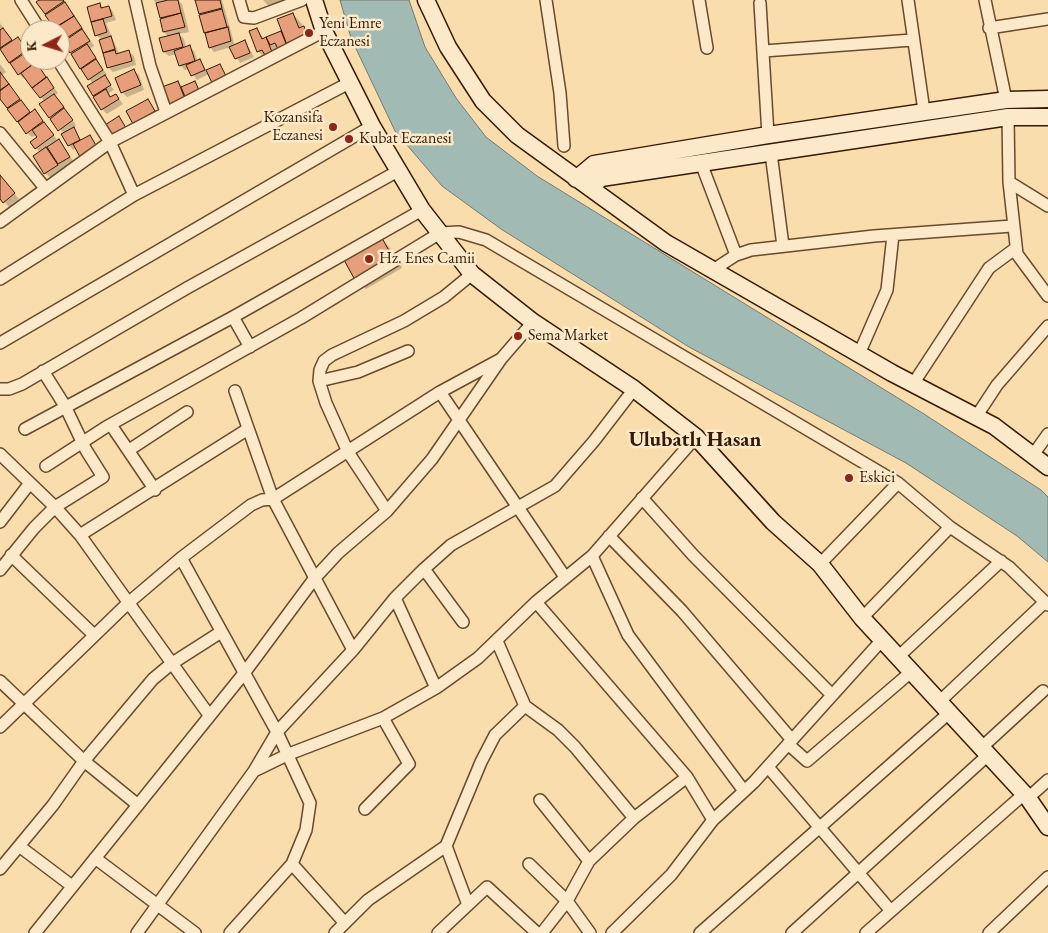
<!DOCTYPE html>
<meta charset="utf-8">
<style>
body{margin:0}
#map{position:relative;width:1048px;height:933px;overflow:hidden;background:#faddad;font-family:"EB Garamond",serif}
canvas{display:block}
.north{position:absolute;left:20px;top:20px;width:50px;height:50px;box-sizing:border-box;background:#fce9ca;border:1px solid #ad967a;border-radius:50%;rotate:265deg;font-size:14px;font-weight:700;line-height:20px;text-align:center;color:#361a02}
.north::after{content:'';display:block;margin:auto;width:18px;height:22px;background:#8f2418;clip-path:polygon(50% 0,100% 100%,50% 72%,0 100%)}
</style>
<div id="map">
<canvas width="1048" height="933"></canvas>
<div class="north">K</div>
</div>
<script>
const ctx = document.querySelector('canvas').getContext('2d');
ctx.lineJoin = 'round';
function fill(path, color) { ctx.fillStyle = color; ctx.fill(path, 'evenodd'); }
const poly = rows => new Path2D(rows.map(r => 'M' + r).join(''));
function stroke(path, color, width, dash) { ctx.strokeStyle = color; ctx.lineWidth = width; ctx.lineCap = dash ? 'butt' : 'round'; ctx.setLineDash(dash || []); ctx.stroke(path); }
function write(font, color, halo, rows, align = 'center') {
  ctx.font = font + ' "EB Garamond",serif'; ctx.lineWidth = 5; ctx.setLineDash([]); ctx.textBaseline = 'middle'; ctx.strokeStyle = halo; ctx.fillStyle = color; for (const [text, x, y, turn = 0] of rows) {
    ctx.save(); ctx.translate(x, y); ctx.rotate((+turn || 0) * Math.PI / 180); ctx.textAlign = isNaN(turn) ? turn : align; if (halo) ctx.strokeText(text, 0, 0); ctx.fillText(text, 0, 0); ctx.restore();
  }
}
const water = poly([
 [340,0,409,0,425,47,456,98,486,137,537,176,924,414,1041,490,1048,497,1048,562,1017,536,906,463,689,347,501,229,442,186,395,131,351,38,340,0]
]);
fill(water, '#a1bab4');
stroke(water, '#767a6d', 1);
fill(poly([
 [37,0,64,0,94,46,90,49,107,75,104,77,114,90,109,93,111,98,116,95,123,104,107,114,102,109,88,87,93,84,60,35,60,30,56,30],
 [153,0,178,0,182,4,189,32,179,34,184,39,186,48,189,47,194,51,198,62,200,61,207,71,220,65,230,83,209,74,197,80,189,69,185,70,181,66,176,54,169,56,164,52,169,37,164,32,157,4],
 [196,0,222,0,235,46,245,41,254,57,240,63,231,47,214,52,210,47],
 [263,0,290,0,269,6],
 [100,5,104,9,109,7,113,12,116,20,106,23,119,54,129,52,134,56,136,65,113,72,108,67,102,40,96,35,88,8],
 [293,14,311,34,315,44,296,51,278,48,273,50,276,57,270,59,266,55,263,56,258,51,257,29,264,39,281,33,286,38],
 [0,23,13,42,18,39,22,43,30,54,30,60,34,60,58,93,54,96,76,125,73,128,82,141,90,137,101,152,76,148,73,150,69,145,64,134,41,104,45,102,25,77,23,78,19,74,0,48],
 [0,64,6,72,2,75,13,90,31,114,39,116,74,162,50,177,45,173,41,153,36,148,39,137,37,134,32,137,27,133,0,97],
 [134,71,139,75,144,90,127,97,122,92],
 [178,82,183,87,195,82,204,98,175,109],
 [147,100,159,116,134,123],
 [0,176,19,199,9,207,0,197],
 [381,239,391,249,402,268,366,289,356,279]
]), '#0003');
const building = poly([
 [39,0,63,0,64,1,45,14,36,2,39,0],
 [168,0,178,0,181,13,160,18,156,3,168,0],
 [195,0,220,0,222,8,199,14,195,0],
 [65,2,74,16,54,28,45,15,65,2],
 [100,3,101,8,109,6,112,16,91,22,87,7,100,3],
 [222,9,227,27,204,33,199,15,222,9],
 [181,13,185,27,163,32,160,19,181,13],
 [293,13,299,28,304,26,308,37,287,45,277,19,293,13],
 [74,16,82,28,62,41,60,30,54,29,74,16],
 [103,19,107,32,95,36,91,22,103,19],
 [228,27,231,41,209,48,205,33,228,27],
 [3,28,12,40,0,48,0,30,3,28],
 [257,28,262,39,266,37,272,52,265,55,262,50,257,52,249,31,257,28],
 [82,29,90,41,70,53,63,42,82,29],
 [281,31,287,46,278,49,275,43,270,45,266,37,281,31],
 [179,33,183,47,163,52,159,38,179,33],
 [111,36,115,49,103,53,99,40,111,36],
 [18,37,27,50,9,63,0,49,18,37],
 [245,40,250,53,235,59,229,47,245,40],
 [87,44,96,58,80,69,71,54,87,44],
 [190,45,195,61,179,66,174,51,190,45],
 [115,50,116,54,129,50,132,61,107,68,103,53,115,50],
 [28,51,30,60,36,62,18,75,10,63,28,51],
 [96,59,103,70,88,80,81,69,96,59],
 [200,59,205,70,191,76,186,65,200,59],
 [36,62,46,77,32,88,21,73,36,62],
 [220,64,227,78,213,85,206,70,220,64],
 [134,69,141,85,121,93,115,78,134,69],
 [0,72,9,84,0,90,0,72],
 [105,75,111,85,93,96,87,86,105,75],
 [47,77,54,88,40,98,32,88,47,77],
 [178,81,185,99,170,105,162,87,178,81],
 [195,81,200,93,186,99,181,87,195,81],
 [9,84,20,99,7,108,0,99,0,91,9,84],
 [106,89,110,97,116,94,119,99,101,110,93,97,106,89],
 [54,94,64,107,49,118,39,104,54,94],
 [148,99,155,111,133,124,126,111,148,99],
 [21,100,30,112,17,122,7,109,21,100],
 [64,108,73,120,58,131,50,119,64,108],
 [35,109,43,121,26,134,18,122,35,109],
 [119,116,126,128,112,136,105,125,119,116],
 [44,122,54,135,35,149,30,142,37,137,32,130,44,122],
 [74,127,80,140,68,146,61,134,74,127],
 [90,135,97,147,80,157,73,144,90,135],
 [59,139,70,157,58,164,47,147,59,139],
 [46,147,58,165,44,174,33,156,46,147],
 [0,175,15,193,3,203,0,199,0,175],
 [382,238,393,258,355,280,344,260,382,238]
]);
fill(building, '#e79f7b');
stroke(building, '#361a02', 1);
const minor = poly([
 [21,0,40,30],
 [135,0,150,66,166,112],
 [239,0,244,17,254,18,302,0],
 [546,0,560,93,564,146],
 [699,0,707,48],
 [908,0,924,111],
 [985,0,1006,100],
 [760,3,768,135],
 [989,28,1048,19],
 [764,51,912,40],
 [58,60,110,142,134,195],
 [1008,117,1009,182,1017,254,1048,296],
 [0,133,45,188],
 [771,153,783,246],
 [701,163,736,255],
 [1009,182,1048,206],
 [0,222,110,142,324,31],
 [713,270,736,255,751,250,874,236,1012,226],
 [0,279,134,195,349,83],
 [233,317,250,347],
 [0,343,372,126],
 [859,354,887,290,893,235],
 [319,381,358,372,408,351],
 [913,384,989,268,1016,248],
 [0,389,9,389,22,384,187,288,398,171],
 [235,391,273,499,353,650],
 [440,392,565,577],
 [976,417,997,385,1048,326],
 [111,425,155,490],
 [25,429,233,317,422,210],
 [129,450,187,412],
 [0,454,55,507,80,535,209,715],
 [1033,455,1048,434],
 [46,466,106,427,301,318,440,233,459,232,486,240,898,483,950,527,1009,567,1048,605],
 [642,498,693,555,832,695],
 [387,511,348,452,326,403,319,381,320,370,324,361,332,355,404,321,444,297,472,274],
 [0,522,30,483],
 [80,535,248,429],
 [609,536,682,611,792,740],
 [11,555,94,635],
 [592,556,628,635,744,791],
 [181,558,277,732,310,803,306,830,292,864,230,933],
 [820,564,898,483],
 [424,569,463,622],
 [0,570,34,528,55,507,103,477,86,450,65,406,43,371],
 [395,598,436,688],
 [536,602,687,777,713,820],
 [862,618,950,527],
 [497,641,525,706,558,730,575,747,634,818],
 [898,657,1001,561],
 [0,681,84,761,138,805],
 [939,702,1045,602],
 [0,727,127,604,181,558,251,505,262,500,273,499,440,392,501,359,533,322],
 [788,744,807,761,911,672],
 [981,748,1043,691],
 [768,767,891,911],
 [254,771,277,732,353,650,395,598,424,569,451,545,555,486,594,441,634,389],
 [1028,798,1048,780],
 [540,800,589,861],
 [365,809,409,764,383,718],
 [19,846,72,886],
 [446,846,468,905],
 [95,858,195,933],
 [292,864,344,922],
 [529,864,567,901,590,933],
 [0,869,53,805,84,761,153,679,171,664,221,632],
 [35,933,245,672,314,579,338,553,387,511,432,459,501,359],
 [137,933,254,771,289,754,383,718,436,688,478,658,536,602,592,556,696,437],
 [335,933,368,900,446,846,481,762,495,735,525,706],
 [438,933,487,887,537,933],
 [542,933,567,901,589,861,634,818,687,777],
 [612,933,671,875,713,820,754,782,882,640],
 [700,933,949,713],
 [792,933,988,755],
 [866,933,1024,794],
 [989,933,1048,877]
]);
const secondary = poly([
 [314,0,324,31,372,126,422,210,472,274,533,322,634,389,696,437,773,522,820,564,862,618,1028,798,1048,827],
 [426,0,448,47,483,101,517,135,666,243,892,373,994,426,1048,467],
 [576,179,594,164,768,135,1006,100,1048,99],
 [590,188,601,178,1008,117,1048,117]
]);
stroke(minor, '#674b2d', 14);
stroke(secondary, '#361a02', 19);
stroke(minor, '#fce9ca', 11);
stroke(secondary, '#fce9ca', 16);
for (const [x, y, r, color] of [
 [309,33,5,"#8f2418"],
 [333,127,5,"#8f2418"],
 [349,139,5,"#8f2418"],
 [369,259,5,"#8f2418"],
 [518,336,5,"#8f2418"],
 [849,478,5,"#8f2418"]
]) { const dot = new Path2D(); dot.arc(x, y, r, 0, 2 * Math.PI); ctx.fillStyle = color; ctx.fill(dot); stroke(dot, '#fce9ca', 2); }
write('16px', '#361a02', '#fce9ca', [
 ["Yeni Emre",319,24],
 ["Eczanesi",319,42],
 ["Kozansifa",323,118,"right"],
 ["Eczanesi",323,136,"right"],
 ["Kubat Eczanesi",359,139],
 ["Hz. Enes Camii",379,259],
 ["Sema Market",528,336],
 ["Eskici",859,478]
], 'left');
write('bold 21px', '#361a02', '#fce9ca', [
 ["Ulubatlı Hasan",695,440]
]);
</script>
